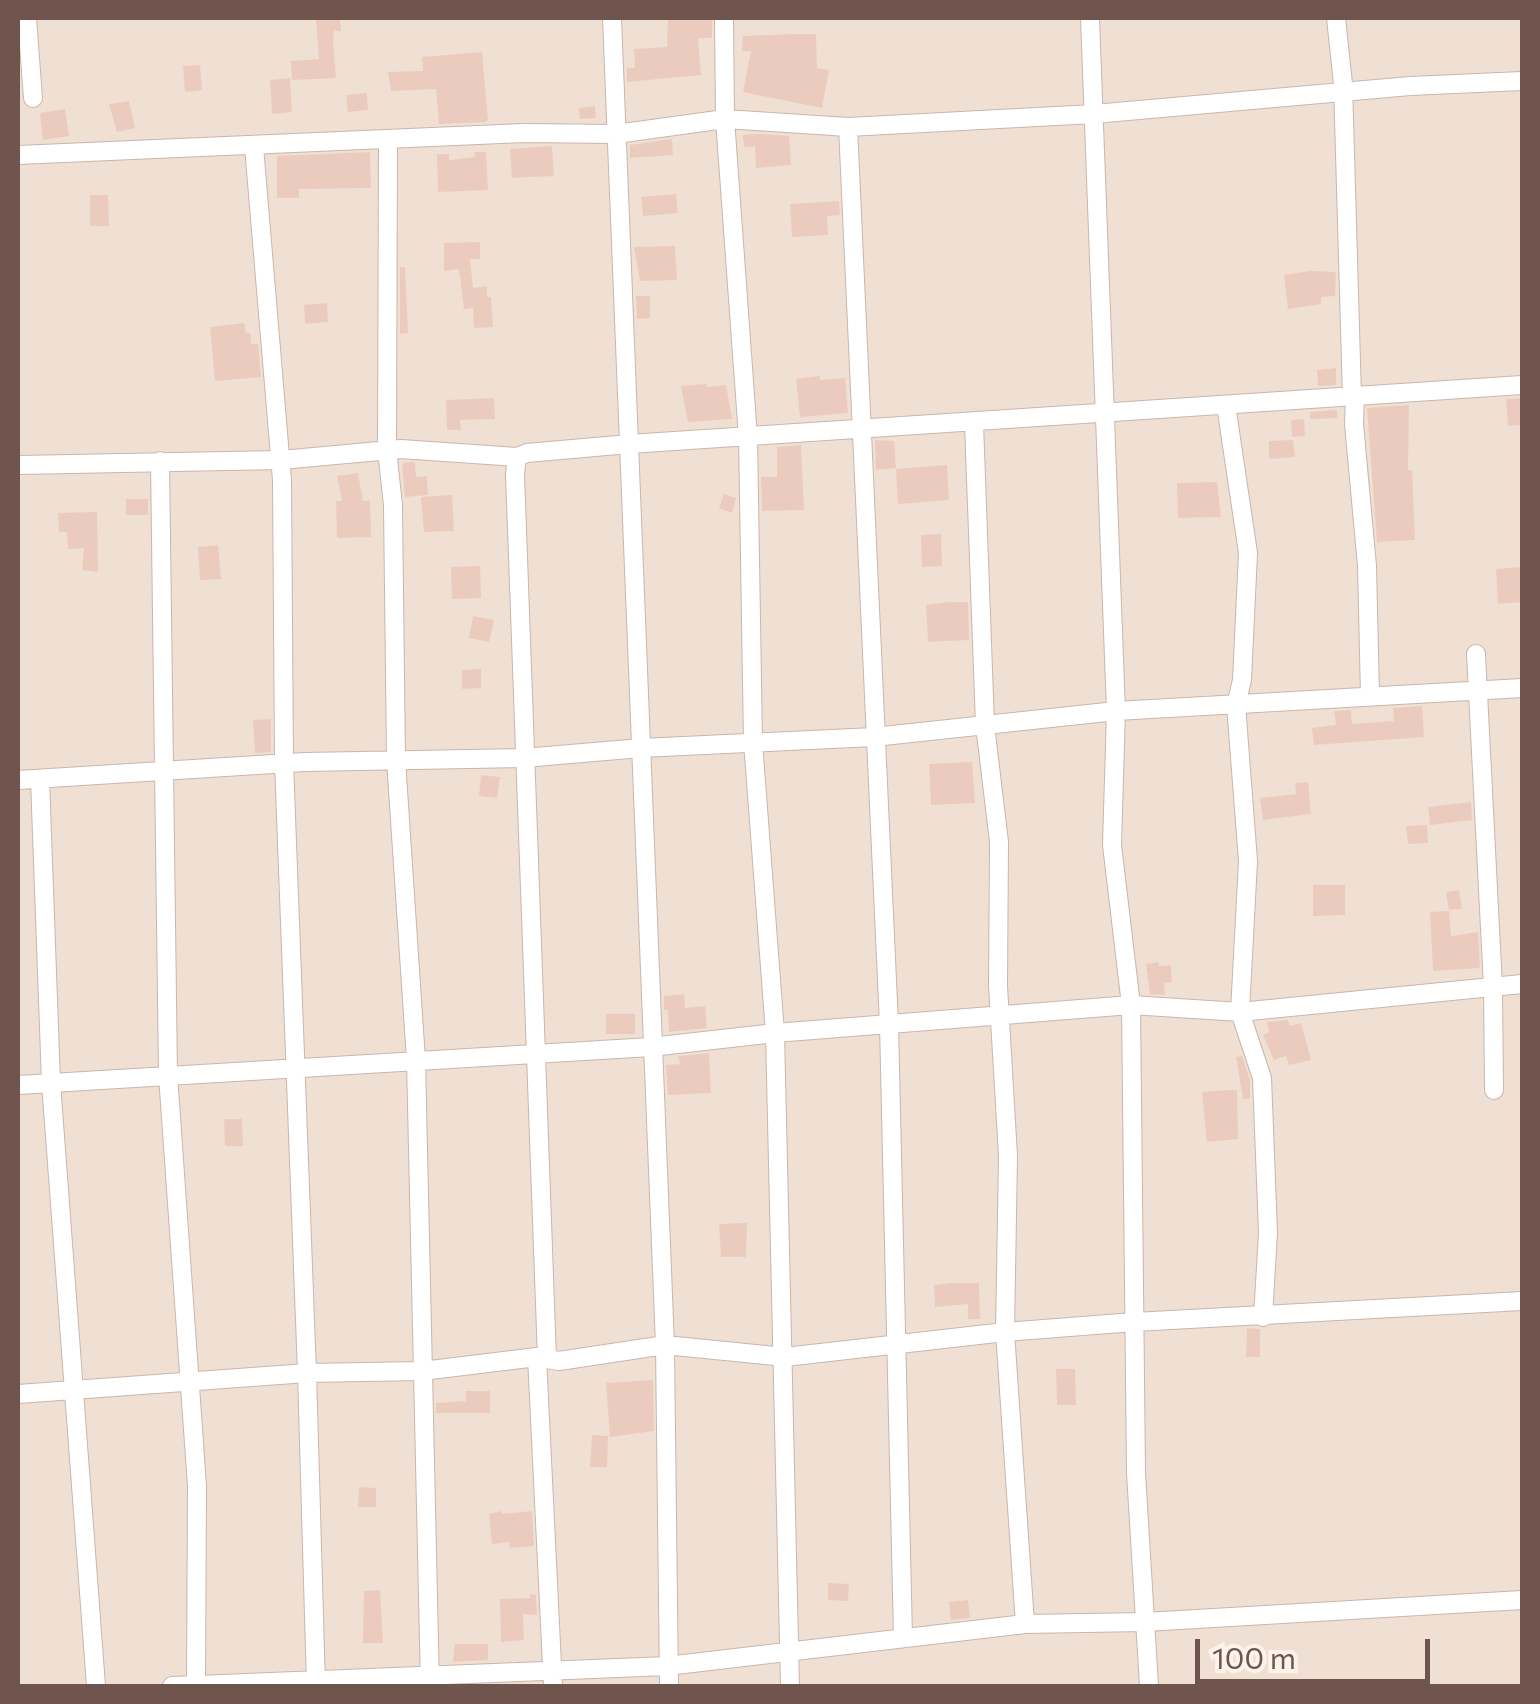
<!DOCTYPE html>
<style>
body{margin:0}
#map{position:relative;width:1540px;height:1704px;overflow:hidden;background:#f9efe4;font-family:Commissioner,sans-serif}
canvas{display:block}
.frame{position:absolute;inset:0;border:20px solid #6f554d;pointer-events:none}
.scale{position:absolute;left:1195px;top:1639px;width:235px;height:45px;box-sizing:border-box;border:5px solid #6f554d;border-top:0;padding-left:12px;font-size:30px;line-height:35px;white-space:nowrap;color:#6f554d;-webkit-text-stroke:8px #fdf3ea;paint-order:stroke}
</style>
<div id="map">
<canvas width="1540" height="1704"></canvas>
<div class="frame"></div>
<div class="scale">100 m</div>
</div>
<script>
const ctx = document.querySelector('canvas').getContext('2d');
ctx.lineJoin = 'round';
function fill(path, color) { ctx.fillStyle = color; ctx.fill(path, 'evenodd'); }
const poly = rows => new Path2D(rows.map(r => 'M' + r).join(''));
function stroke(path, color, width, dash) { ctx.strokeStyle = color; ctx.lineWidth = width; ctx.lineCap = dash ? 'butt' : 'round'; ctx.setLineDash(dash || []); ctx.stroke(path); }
fill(poly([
 [18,18,1522,18,1522,1686,18,1686]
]), '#f0e0d3');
fill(poly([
 [316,18,340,18,341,31,334,31,333,41,336,78,292,80,291,61,319,59],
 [668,18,712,18,712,38,698,38,701,75,627,82,627,68,635,68,634,49,667,47],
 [798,34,816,34,817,68,829,70,822,108,743,92,751,51,742,51,743,36],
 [482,52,488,120,485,122,439,124,436,89,391,91,388,72,423,71,422,57],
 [200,65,202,90,185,92,183,66],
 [290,78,292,112,272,114,270,80],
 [367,93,368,110,348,112,346,95],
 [129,101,135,128,117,132,109,104],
 [595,106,596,118,580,119,579,108],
 [65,109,69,136,43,140,40,113],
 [758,134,789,136,791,165,756,168,755,146,744,147,743,135],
 [672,139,673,155,630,158,630,145],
 [552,146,554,176,512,178,510,149],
 [370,152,371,188,299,189,299,198,277,198,277,156],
 [474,152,486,152,488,190,438,192,437,154,449,154,449,160,475,157],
 [676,194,678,213,643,216,641,197],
 [90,195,108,195,109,226,90,226],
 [839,201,840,215,827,216,828,235,792,237,790,204],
 [480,242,480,259,470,259,473,288,487,286,487,297,491,297,493,327,474,328,473,308,464,309,459,269,444,271,444,243],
 [675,246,677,280,640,281,634,247],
 [400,267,405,267,408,333,400,334],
 [1310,271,1336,272,1335,296,1321,297,1321,304,1288,309,1284,275],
 [636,296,650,296,650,318,637,319],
 [327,303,328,322,305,324,304,305],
 [244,323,246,333,250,333,251,344,258,344,261,377,215,381,210,327],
 [1336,368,1336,385,1318,386,1317,370],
 [820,376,820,380,845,378,848,413,800,417,796,379],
 [707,384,707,387,726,385,732,419,688,422,681,386],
 [494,398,495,419,460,420,461,430,447,430,446,400],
 [1522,398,1522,425,1508,426,1506,399],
 [1409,405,1408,470,1412,470,1415,540,1377,542,1367,408],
 [1337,410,1337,418,1310,419,1310,412],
 [1304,419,1305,436,1292,437,1291,420],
 [875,440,894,441,896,468,876,470],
 [1293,440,1295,457,1269,459,1269,441],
 [801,445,804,510,762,511,761,477,777,477,777,447],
 [415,462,416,477,427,476,428,495,405,497,402,463],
 [947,465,949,500,898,504,896,469],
 [358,473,363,501,370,500,371,537,337,538,336,501,342,501,337,476],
 [1217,482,1221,517,1178,518,1177,483],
 [724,494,736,498,732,513,719,508],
 [452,495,454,531,424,532,421,497],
 [126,499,148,499,148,515,126,515],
 [97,512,98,572,82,570,84,548,68,549,67,532,59,532,58,513],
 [941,534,942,566,922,567,921,535],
 [218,545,221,579,200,580,198,547],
 [480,566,481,598,452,599,451,567],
 [1522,567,1522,602,1498,604,1496,569],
 [949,602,968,602,969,640,928,642,926,605],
 [473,616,494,620,489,642,469,638],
 [481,669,481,688,462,689,462,670],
 [1422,706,1424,737,1314,745,1312,728,1336,725,1334,711,1351,710,1352,724,1394,721,1393,708],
 [271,719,271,752,255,753,253,720],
 [972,762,975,803,931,805,929,764],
 [481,775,500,777,497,798,479,796],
 [1308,782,1311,814,1263,820,1260,798,1296,794,1295,783],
 [1471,802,1472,820,1430,825,1428,807],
 [1427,825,1428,843,1408,844,1406,826],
 [1313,885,1345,885,1345,915,1313,916],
 [1459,890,1462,909,1449,910,1446,892],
 [1449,911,1451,936,1478,932,1480,968,1433,971,1430,912],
 [1159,962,1159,966,1171,965,1172,982,1164,983,1165,995,1150,994,1146,964],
 [684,994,685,1008,705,1006,707,1028,669,1032,668,1010,664,1010,664,996],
 [606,1014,635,1014,635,1034,606,1034],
 [1288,1020,1290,1026,1301,1023,1311,1060,1289,1065,1286,1056,1274,1060,1263,1035,1269,1032,1267,1022],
 [709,1053,711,1093,668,1095,666,1065,680,1064,678,1056],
 [1242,1056,1250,1080,1250,1099,1243,1099,1236,1057],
 [1225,1090,1237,1090,1238,1139,1207,1142,1202,1092],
 [224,1119,242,1119,243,1146,225,1146],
 [747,1223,746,1257,721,1257,719,1224],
 [952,1283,979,1283,980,1319,968,1319,968,1304,935,1307,934,1285],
 [1247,1328,1260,1329,1260,1357,1246,1357],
 [1056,1369,1075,1369,1076,1405,1057,1405],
 [653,1380,654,1431,610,1437,606,1383],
 [466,1391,490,1391,490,1413,436,1413,436,1403,466,1401],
 [592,1435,608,1436,607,1467,590,1467],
 [359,1487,376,1488,376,1507,358,1507],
 [501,1511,502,1514,532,1511,534,1546,510,1548,509,1542,492,1544,489,1514],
 [828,1583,849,1584,848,1601,828,1600],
 [380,1590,383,1643,363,1643,364,1591],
 [530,1594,536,1595,537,1615,523,1614,524,1640,501,1642,500,1599,530,1598],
 [968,1600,970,1618,951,1620,949,1602],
 [455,1644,488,1644,488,1660,453,1662]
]), '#eccbbf');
const minor = poly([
 [27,18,33,98],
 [612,18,665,1345,669,1686],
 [724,18,725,119,748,437,753,742,775,1033,790,1686],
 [1090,18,1116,711,1112,845,1131,1005,1136,1473,1149,1686],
 [1336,18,1343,84,1352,397],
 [848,127,889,1024,903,1638],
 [388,140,387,450,393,505,396,760,416,1060,430,1686],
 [18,155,524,133,616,134,725,119,848,127,1094,114,1410,86,1522,81],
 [1522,385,629,444,527,453,517,457,515,474,547,1359,559,1361,665,1345,785,1357,1005,1332,1134,1322,1522,1301],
 [1355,395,1354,424,1367,566,1370,696],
 [1226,405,1248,553,1242,680,1236,705,1248,861,1240,1012,1262,1078,1268,1233,1263,1317],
 [974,423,985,725,999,842,998,986,1008,1156,1005,1332,1025,1624],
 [160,461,168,1075,197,1486,196,1686],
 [18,465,281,460,401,449,517,457],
 [1476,654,1493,987,1494,1090],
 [40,779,51,1083,96,1686],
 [18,780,305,762,524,758,641,748,874,737,1116,711,1522,688],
 [18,1085,651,1047,775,1033,1131,1005,1240,1012,1522,984],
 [546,1357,537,1357,553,1686],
 [18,1394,307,1373,284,763,282,480,254,147],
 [172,1686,667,1666,1025,1624,1145,1622,1522,1600],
 [316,1686,307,1373,422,1371,537,1357]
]);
stroke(minor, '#c9b6ac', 20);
stroke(minor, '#fff', 18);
</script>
